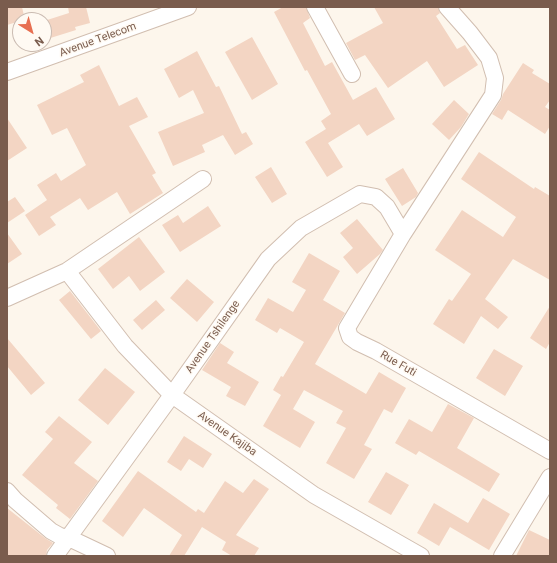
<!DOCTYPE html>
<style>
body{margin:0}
#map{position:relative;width:557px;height:563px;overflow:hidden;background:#fdf6ec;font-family:Roboto,sans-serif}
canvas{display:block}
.frame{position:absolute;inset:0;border:8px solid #7a5c4d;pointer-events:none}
.north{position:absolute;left:12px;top:12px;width:40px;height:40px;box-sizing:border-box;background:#fffaf3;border:1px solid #cabbb1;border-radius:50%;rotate:143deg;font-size:11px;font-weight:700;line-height:16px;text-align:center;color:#7a5c4d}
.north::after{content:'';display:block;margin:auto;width:14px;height:18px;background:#e76f51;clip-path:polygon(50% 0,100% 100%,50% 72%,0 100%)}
</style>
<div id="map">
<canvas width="557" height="563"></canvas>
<div class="frame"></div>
<div class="north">N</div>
</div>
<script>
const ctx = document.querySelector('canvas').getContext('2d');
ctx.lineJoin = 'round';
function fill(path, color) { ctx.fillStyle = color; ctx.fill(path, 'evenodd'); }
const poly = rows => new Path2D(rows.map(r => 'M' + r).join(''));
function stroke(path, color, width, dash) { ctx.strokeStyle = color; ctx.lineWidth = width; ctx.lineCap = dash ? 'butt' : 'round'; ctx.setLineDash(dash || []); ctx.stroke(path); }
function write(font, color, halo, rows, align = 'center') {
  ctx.font = font + ' Roboto,sans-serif'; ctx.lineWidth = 3; ctx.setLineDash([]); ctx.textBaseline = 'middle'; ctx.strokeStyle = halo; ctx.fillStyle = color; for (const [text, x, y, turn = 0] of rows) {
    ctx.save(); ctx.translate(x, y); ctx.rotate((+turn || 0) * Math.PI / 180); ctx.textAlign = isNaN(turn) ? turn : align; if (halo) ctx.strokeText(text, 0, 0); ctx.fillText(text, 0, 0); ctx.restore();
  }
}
fill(poly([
 [7,7,22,7,25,20,20,20,20,21,7,25],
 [68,7,86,7,90,23,75,27,76,30,44,40,44,21,69,13],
 [283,7,306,7,310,18,303,23,325,66,332,62,353,100,376,87,395,119,367,136,359,124,328,143,343,167,327,177,305,142,326,129,321,121,331,114,307,70,305,71,274,12],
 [374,7,438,7,440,13,436,16,457,49,465,45,478,65,444,87,427,61,388,88,365,55,355,60,346,43,383,23],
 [252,37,278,84,252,100,225,52],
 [197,51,216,87,219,86,242,134,246,132,253,144,235,155,223,135,202,145,205,152,173,166,158,132,204,113,193,90,179,98,164,69],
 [523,63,534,70,532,73,550,84,550,100,545,107,550,110,550,126,545,134,508,110,502,120,492,114,501,100,503,94],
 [99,65,119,106,137,97,148,117,129,126,156,173,152,175,163,193,130,214,117,192,88,210,80,198,50,217,56,225,39,236,25,215,47,200,37,185,56,173,61,181,86,165,67,128,52,135,37,105,84,82,80,75],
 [454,100,469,114,461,127,449,140,432,124],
 [7,118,27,148,7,161],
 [479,152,534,189,535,187,550,196,550,280,513,259,485,299,508,317,498,329,481,316,464,344,433,324,449,299,452,301,471,274,435,250,462,210,503,237,516,217,461,179],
 [271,167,287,194,272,203,255,177],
 [403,168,418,193,416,197,402,206,385,179],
 [15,197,25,211,7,223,7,202],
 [208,206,221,226,180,252,162,225,178,215,183,223],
 [357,219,383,250,380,254,357,274,343,257,353,248,340,233],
 [7,233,22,254,7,264],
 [139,237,165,272,140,291,129,276,113,289,98,269],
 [309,253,340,271,323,300,345,313,315,364,366,394,379,372,406,388,392,413,384,409,364,445,372,449,354,479,326,463,346,428,336,423,343,411,304,390,293,409,315,422,300,448,263,426,281,395,273,390,281,376,283,377,304,342,280,328,277,333,255,320,268,298,293,312,306,290,292,282],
 [187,279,214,302,197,322,170,298],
 [70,291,101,331,91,339,59,300],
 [156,300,165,310,142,330,133,320],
 [550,306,550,342,546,349,530,338],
 [7,338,45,383,31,395,7,366],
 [220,343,234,352,227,363,259,382,245,406,226,396,231,387,202,370],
 [494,349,523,366,505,396,476,378],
 [105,368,135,392,108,425,78,400],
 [448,404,474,418,457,448,500,474,489,492,419,451,416,455,395,443,409,419,432,432],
 [59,416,92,442,74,463,98,481,70,519,56,508,58,505,22,475,53,439,45,432],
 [184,436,212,454,203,468,189,459,181,471,167,462],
 [138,471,196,512,198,509,204,513,225,481,243,493,254,479,269,489,236,535,259,548,254,556,232,556,222,550,226,542,202,527,184,556,169,556,182,535,144,508,123,537,102,521],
 [386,472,409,485,391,515,368,502],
 [483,498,510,514,489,550,450,527,439,546,417,533,434,503,468,523],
 [7,508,45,538,53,543,47,550,46,556,7,556],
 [529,530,550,540,550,556,516,556]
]), '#f3d5c3');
const minor = poly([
 [315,7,352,74],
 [447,7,470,33,489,58,495,78,493,95,403,234,347,328,350,337,357,342,376,351,550,451],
 [7,72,188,7],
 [67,271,125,346,172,395,314,495,421,556],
 [7,298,67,271,203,179],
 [7,491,15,500,51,531,60,536,69,538,107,556],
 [55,556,172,395,268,259,301,228,360,194,376,197,387,207,403,234],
 [502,556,550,477]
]);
stroke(minor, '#d1beb0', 18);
stroke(minor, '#fff', 16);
write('11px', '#7a5c4d', '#fffaf3', [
 ["Avenue Telecom",98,40,-20],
 ["Avenue Tshilenge",213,337,-55],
 ["Rue Futi",398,364,30],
 ["Avenue Kajiba",227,434,35]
]);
</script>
